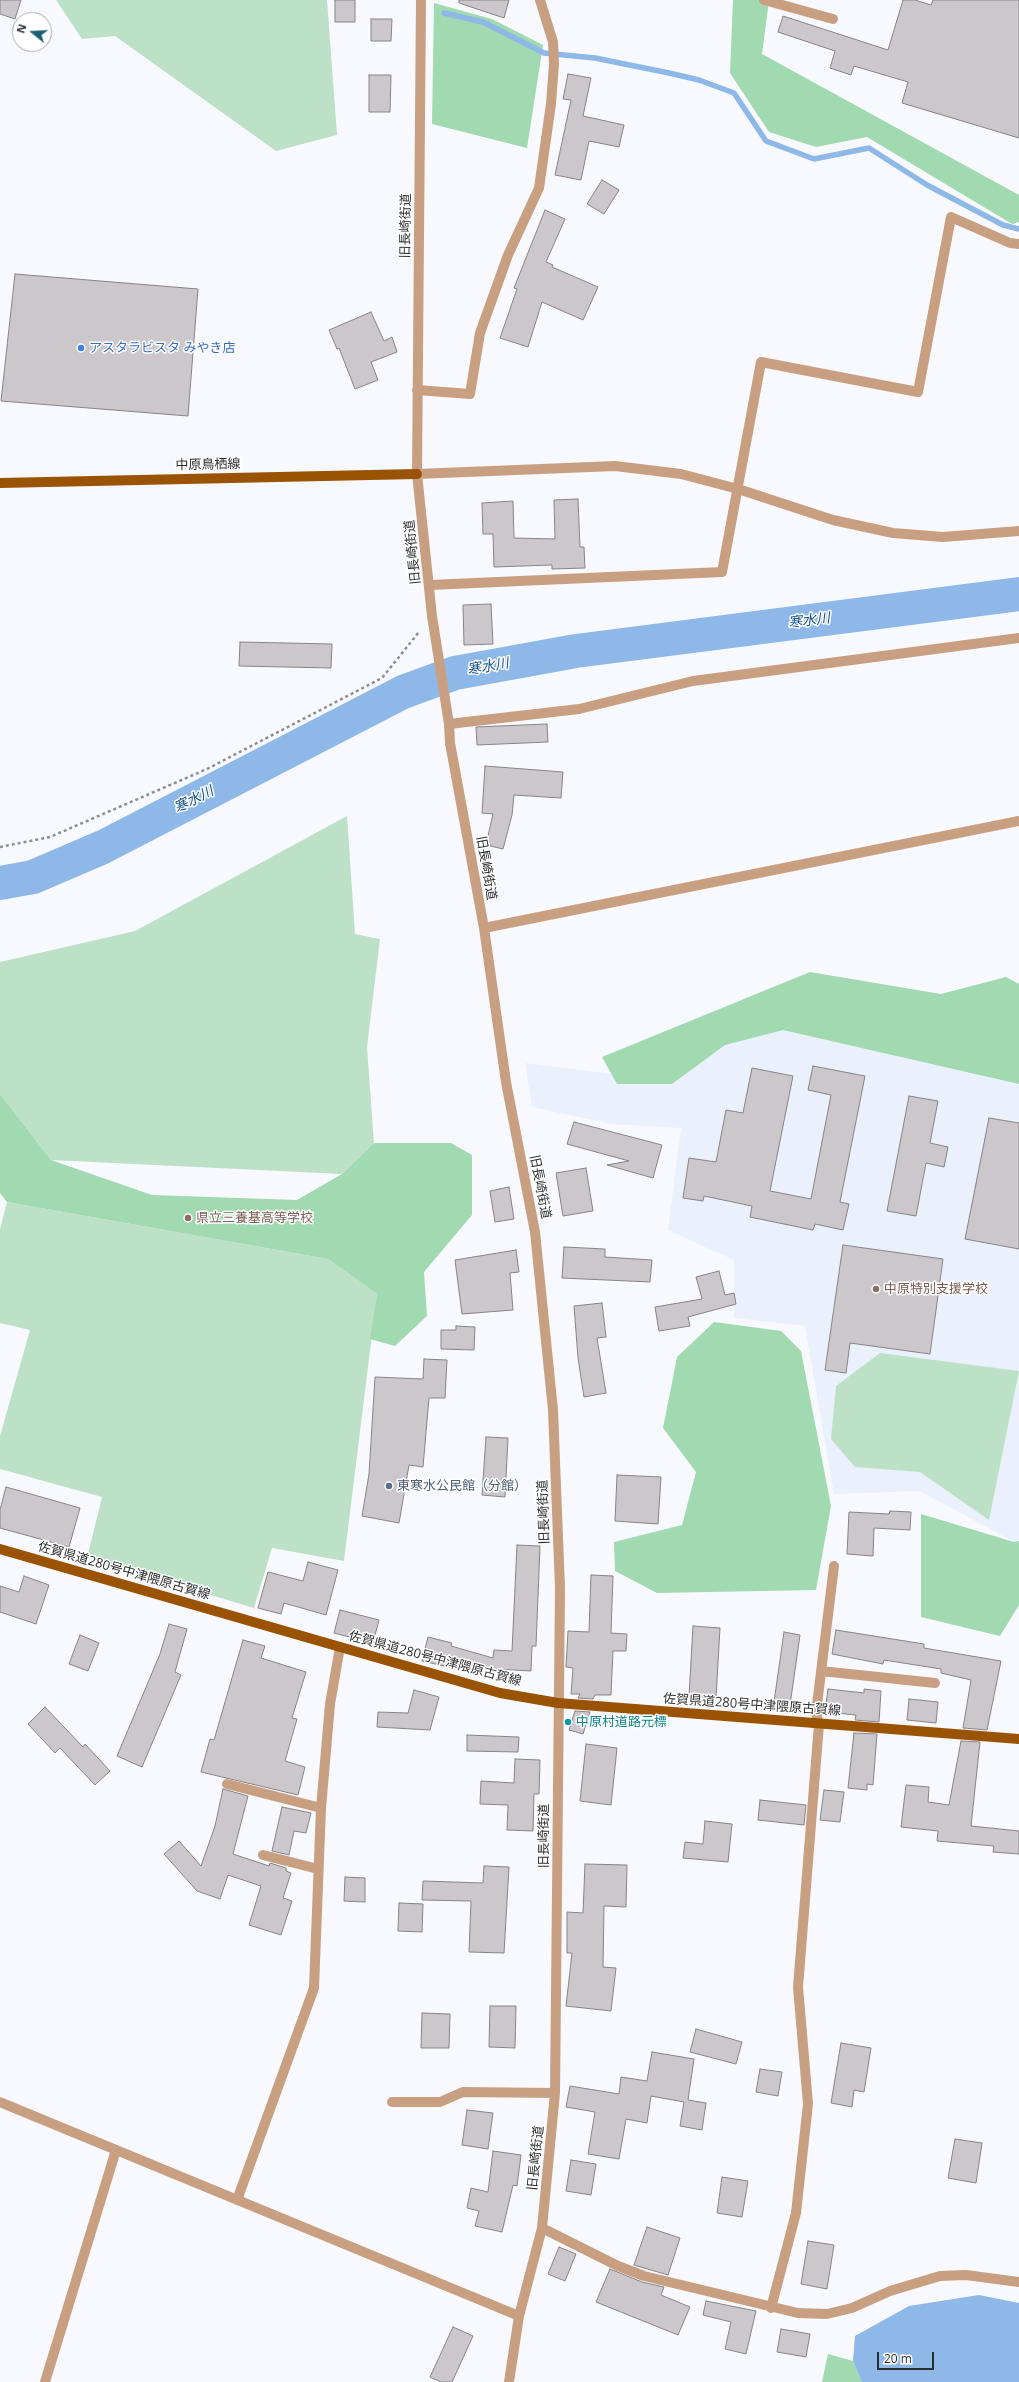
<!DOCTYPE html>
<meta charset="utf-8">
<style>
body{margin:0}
#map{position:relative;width:1019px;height:2382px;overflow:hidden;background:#f7f9fe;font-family:"Open Sans",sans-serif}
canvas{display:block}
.north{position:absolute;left:12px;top:12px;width:40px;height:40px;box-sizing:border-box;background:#fff;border:1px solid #ababac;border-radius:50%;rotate:288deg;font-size:11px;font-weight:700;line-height:16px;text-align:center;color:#2d2e30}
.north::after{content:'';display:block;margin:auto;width:14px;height:18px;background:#1c5f72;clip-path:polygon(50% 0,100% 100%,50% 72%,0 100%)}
.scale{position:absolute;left:877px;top:2352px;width:57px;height:18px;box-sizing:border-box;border:2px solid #2d2e30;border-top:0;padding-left:5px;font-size:12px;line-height:14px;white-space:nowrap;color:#2d2e30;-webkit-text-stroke:3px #fff;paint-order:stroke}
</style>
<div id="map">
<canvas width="1019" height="2382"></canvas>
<div class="north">N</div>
<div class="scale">20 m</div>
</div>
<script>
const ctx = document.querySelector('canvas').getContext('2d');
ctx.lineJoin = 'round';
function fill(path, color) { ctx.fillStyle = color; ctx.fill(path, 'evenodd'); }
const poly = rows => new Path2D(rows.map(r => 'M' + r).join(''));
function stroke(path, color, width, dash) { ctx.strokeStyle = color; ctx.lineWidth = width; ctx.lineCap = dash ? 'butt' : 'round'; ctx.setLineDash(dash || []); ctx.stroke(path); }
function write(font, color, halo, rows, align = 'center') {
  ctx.font = font + ' "Open Sans","Noto Sans JP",sans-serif'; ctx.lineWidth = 3; ctx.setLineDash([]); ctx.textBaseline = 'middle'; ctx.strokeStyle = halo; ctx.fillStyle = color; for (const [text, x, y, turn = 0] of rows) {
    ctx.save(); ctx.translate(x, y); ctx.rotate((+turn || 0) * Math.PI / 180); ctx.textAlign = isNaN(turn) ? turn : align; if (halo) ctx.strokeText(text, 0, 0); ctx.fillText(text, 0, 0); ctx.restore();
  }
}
fill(poly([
 [782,1017,1019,1067,1019,1541,1014,1542,920,1491,834,1494,805,1326,734,1318,734,1260,668,1230,681,1128,611,1124,532,1107,525,1063,629,1076]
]), '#eaf0fc');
fill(poly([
 [56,0,327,0,337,135,276,151,115,36,82,39],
 [347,816,355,934,380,939,367,1047,374,1143,342,1174,51,1160,0,1094,0,962,135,931],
 [7,1202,328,1259,377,1294,344,1561,272,1548,254,1608,87,1558,102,1497,0,1469,0,1436,30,1330,0,1323,0,1229],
 [880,1353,1019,1371,989,1520,920,1472,855,1467,831,1439,836,1386]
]), '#bde1c6');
fill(poly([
 [733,0,769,0,762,54,1019,195,1019,222,1012,224,867,137,816,147,769,132,730,73],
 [434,3,492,19,543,45,527,148,432,124],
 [810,972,941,994,1006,977,1019,984,1019,1084,783,1030,725,1045,672,1084,617,1084,602,1057],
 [0,1094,51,1160,152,1195,297,1200,342,1174,374,1143,451,1143,472,1155,472,1215,424,1272,427,1316,395,1346,370,1339,377,1294,328,1259,7,1202,0,1193],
 [714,1322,781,1331,801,1351,831,1506,816,1590,657,1593,615,1571,614,1542,682,1525,696,1472,663,1428,677,1357],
 [921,1514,1014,1542,1019,1541,1019,1605,1000,1636,921,1617],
 [828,2354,853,2361,862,2382,822,2382]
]), '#a1d9b0');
fill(poly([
 [979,2295,1019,2303,1019,2382,862,2382,853,2361,855,2336,909,2306]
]), '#8db8e7');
stroke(poly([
 [444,13,483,22,544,53,595,58,669,73,699,80,734,93,766,141,814,159,869,148,927,185,1003,225,1019,229]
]), '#8db8e7', 5.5);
stroke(poly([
 [0,883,33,877,103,847,403,692,455,673,576,651,1019,594]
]), '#8db8e7', 34);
const building = poly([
 [0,0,21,0,15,19,0,14,0,0],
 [335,0,355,0,355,22,335,22,335,0],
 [459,0,509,0,504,18,459,3,459,0],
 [903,0,915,0,931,5,933,0,1019,0,1019,138,902,103,908,82,854,66,851,75,830,68,835,51,778,32,783,16,888,50,903,0],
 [371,19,392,19,391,41,371,41,371,19],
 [568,74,591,78,583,116,624,125,619,147,589,141,581,180,555,175,571,100,563,99,568,74],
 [369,75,391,75,390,112,369,112,369,75],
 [602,180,619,190,604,214,587,204,602,180],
 [545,210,565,219,546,262,553,265,552,267,598,287,583,320,542,302,528,347,500,338,517,289,514,288,545,210],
 [15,274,198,289,188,416,1,401,15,274],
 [371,312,384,341,392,337,397,352,371,362,378,380,355,389,339,348,337,349,329,330,371,312],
 [578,499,580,547,584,547,585,568,552,569,552,565,494,567,493,534,483,534,482,503,513,501,514,538,555,539,554,500,578,499],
 [491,604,493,644,464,645,463,605,491,604],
 [240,642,332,644,331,668,239,666,240,642],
 [547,724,548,742,477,745,476,727,547,724],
 [485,766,563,772,561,798,514,795,512,815,503,849,486,845,493,814,482,813,485,766],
 [813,1066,865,1076,840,1202,849,1204,843,1230,815,1224,813,1230,750,1217,752,1206,704,1196,703,1201,683,1198,689,1158,716,1162,726,1110,743,1113,752,1068,793,1076,770,1191,811,1199,831,1095,808,1090,813,1066],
 [909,1096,938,1101,930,1143,948,1147,944,1167,926,1163,916,1216,887,1211,909,1096],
 [989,1118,1019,1123,1019,1249,965,1239,989,1118],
 [574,1122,662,1145,653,1178,607,1165,629,1161,567,1144,574,1122],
 [586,1168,593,1211,563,1216,556,1173,586,1168],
 [509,1187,514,1219,495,1222,490,1191,509,1187],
 [843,1245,943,1259,930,1354,850,1343,846,1373,825,1370,843,1245],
 [564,1247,605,1249,605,1257,652,1260,650,1282,562,1278,564,1247],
 [516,1250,519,1272,510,1273,513,1310,462,1314,455,1260,516,1250],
 [719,1271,725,1295,734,1293,736,1304,688,1317,690,1326,659,1331,655,1307,702,1299,696,1277,719,1271],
 [602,1303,606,1337,597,1338,606,1393,584,1397,578,1358,574,1306,602,1303],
 [456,1326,475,1327,474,1350,441,1349,441,1330,456,1330,456,1326],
 [424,1359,447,1360,445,1398,429,1398,423,1467,409,1465,399,1523,362,1516,369,1474,375,1377,423,1379,424,1359],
 [486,1437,508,1438,505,1497,482,1495,486,1437],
 [617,1475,661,1477,658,1524,615,1521,617,1475],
 [6,1487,80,1508,69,1547,0,1528,0,1510,6,1487],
 [890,1511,911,1512,910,1530,874,1528,873,1556,847,1554,849,1512,889,1514,890,1511],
 [517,1545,540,1546,536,1646,532,1646,531,1671,478,1668,476,1673,422,1661,428,1637,452,1643,451,1646,493,1658,494,1650,512,1651,517,1545],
 [308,1562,338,1570,326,1615,284,1603,281,1614,258,1608,268,1572,303,1581,308,1562],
 [591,1575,613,1576,611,1633,627,1634,626,1651,613,1651,611,1695,595,1695,593,1699,578,1698,580,1694,571,1694,573,1668,566,1667,568,1631,589,1632,591,1575],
 [24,1576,49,1585,36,1624,0,1612,0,1586,19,1592,24,1576],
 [340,1610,379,1620,373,1643,334,1633,340,1610],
 [169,1624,187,1629,175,1672,181,1675,142,1767,117,1756,160,1654,169,1624],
 [693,1626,720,1628,716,1698,689,1696,693,1626],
 [836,1630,924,1644,924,1648,1001,1661,987,1730,963,1728,971,1680,941,1673,941,1669,884,1660,883,1664,832,1654,836,1630],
 [784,1632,800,1635,790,1705,774,1702,784,1632],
 [80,1635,99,1643,88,1671,69,1664,80,1635],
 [243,1640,265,1646,261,1658,306,1672,292,1718,297,1719,285,1761,305,1767,298,1795,201,1772,210,1739,214,1740,243,1640],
 [828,1689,864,1693,864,1689,881,1691,879,1722,855,1720,856,1715,825,1712,828,1689],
 [414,1690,439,1697,430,1730,377,1727,378,1712,408,1713,414,1690],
 [909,1699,938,1702,936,1723,907,1720,909,1699],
 [45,1707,83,1747,85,1744,110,1771,95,1785,60,1748,55,1753,28,1724,45,1707],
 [575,1711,590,1712,583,1734,569,1730,575,1711],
 [854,1733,877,1734,873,1785,867,1784,867,1790,848,1788,854,1733],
 [467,1735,519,1737,518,1752,467,1751,467,1735],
 [961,1741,980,1742,971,1826,1019,1831,1019,1854,993,1852,994,1846,937,1841,938,1831,901,1827,906,1785,929,1787,928,1802,949,1805,961,1741],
 [586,1744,617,1748,611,1805,580,1801,586,1744],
 [515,1759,540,1760,539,1794,534,1794,533,1831,507,1830,508,1805,480,1804,481,1781,514,1783,515,1759],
 [223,1789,248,1796,233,1854,269,1866,270,1863,286,1868,286,1871,291,1873,283,1898,292,1901,281,1935,249,1925,261,1886,228,1875,220,1899,197,1891,164,1854,179,1841,201,1866,215,1826,223,1789],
 [824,1790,844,1792,840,1822,820,1820,824,1790],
 [760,1800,806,1805,804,1825,758,1820,760,1800],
 [282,1807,311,1813,306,1833,294,1831,289,1855,272,1851,282,1807],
 [705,1821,732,1824,728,1862,683,1858,685,1842,703,1844,705,1821],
 [585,1864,627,1865,626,1907,604,1906,603,1967,616,1968,611,2011,566,2006,572,1953,567,1953,567,1912,583,1913,585,1864],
 [484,1866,509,1867,504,1953,469,1952,471,1901,422,1900,423,1881,483,1883,484,1866],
 [345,1877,365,1878,365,1902,344,1901,345,1877],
 [399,1903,423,1904,422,1932,398,1931,399,1903],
 [490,2006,516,2006,515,2048,489,2047,490,2006],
 [422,2013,450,2014,449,2048,421,2048,422,2013],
 [696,2029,742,2042,736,2064,690,2052,696,2029],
 [841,2043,871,2048,864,2092,854,2090,852,2107,831,2103,841,2043],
 [652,2052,694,2059,688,2100,706,2103,702,2130,680,2126,684,2102,651,2096,647,2123,626,2119,619,2159,588,2154,595,2112,566,2107,570,2086,619,2094,621,2077,647,2081,652,2052],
 [760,2069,782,2072,778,2096,756,2092,760,2069],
 [467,2110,493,2113,488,2149,462,2145,467,2110],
 [955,2139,982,2143,976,2183,948,2178,955,2139],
 [493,2151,521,2155,517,2186,513,2185,502,2232,475,2226,479,2211,467,2208,471,2188,488,2192,493,2151],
 [571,2160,596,2164,591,2195,566,2191,571,2160],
 [722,2177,748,2181,742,2217,717,2213,722,2177],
 [647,2227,680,2238,668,2275,634,2265,647,2227],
 [808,2241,834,2245,827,2289,801,2284,808,2241],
 [559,2247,576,2254,565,2281,548,2274,559,2247],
 [610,2269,642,2282,664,2287,661,2295,690,2307,678,2335,596,2302,610,2269],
 [706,2301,756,2311,746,2354,725,2349,731,2322,703,2315,706,2301],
 [453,2327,473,2336,452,2382,441,2382,430,2377,453,2327],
 [781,2329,810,2334,806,2357,777,2352,781,2329]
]);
fill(building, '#cbc7cb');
stroke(building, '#878488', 1);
stroke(poly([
 [0,847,50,837,207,769,382,678,419,632]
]), '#8c8e91', 2.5, [3, 3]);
stroke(poly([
 [421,0,417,474,432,616,449,724,450,743,484,928,506,1082,535,1232,553,1410,560,1588,555,2093,542,2228,519,2316,509,2382],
 [764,0,833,19],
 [417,390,470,394,480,333,508,255,539,188,551,104,554,64,553,42,540,0],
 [417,474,615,466,681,474,738,489,833,520,893,533,943,537,1019,531],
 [430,585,722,572,761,362,918,392,951,217,1010,243,1019,244],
 [449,724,579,709,693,681,1019,638],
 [484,928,1019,821],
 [821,1671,935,1683],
 [227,1784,321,1808],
 [263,1855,318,1869],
 [0,2102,519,2316],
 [392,2102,440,2102,463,2092,555,2093],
 [237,2200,314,1988,321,1808,330,1704,340,1647],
 [542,2228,618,2266,644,2276,798,2313,827,2314,852,2308,890,2291,940,2276,966,2275,1019,2282],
 [771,2308,796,2213,808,2104,798,1987,819,1724,816,1713,834,1566],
 [45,2382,116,2150]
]), '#c8a081', 10);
stroke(poly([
 [0,483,417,474],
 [0,1549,500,1693,558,1703,1019,1739]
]), '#995303', 10);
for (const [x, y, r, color] of [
 [81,348,4,"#3f7fe0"],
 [188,1218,4,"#8d6e63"],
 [876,1289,4,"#8d6e63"],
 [389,1486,4,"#5c6f8a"],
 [568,1722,4,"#0f9aa8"]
]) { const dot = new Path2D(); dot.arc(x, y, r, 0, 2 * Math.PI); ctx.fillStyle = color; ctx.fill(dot); stroke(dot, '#fff', 1.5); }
write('13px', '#2d2e30', '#fff', [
 ["旧長崎街道",406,226,-89],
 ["中原鳥栖線",208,465,-1],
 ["旧長崎街道",413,552,-96],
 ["旧長崎街道",486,868,80],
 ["旧長崎街道",540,1187,79],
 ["旧長崎街道",544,1512,-92],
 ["佐賀県道280号中津隈原古賀線",124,1571,16],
 ["佐賀県道280号中津隈原古賀線",435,1659,15],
 ["佐賀県道280号中津隈原古賀線",752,1705,4],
 ["旧長崎街道",544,1836,-90],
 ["旧長崎街道",536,2158,-84]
]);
write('13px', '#366cbe', '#fff', [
 ["アスタラビスタ みやき店",89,348]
], 'left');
write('13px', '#785e54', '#fff', [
 ["県立三養基高等学校",196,1218],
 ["中原特別支援学校",884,1289]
], 'left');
write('13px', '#4e5e75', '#fff', [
 ["東寒水公民館（分館）",397,1486]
], 'left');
write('13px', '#0d838f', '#fff', [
 ["中原村道路元標",576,1722]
], 'left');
write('italic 14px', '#14518a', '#fff', [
 ["寒水川",809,621,-7],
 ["寒水川",488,667,-10],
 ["寒水川",194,800,-27]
]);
</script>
